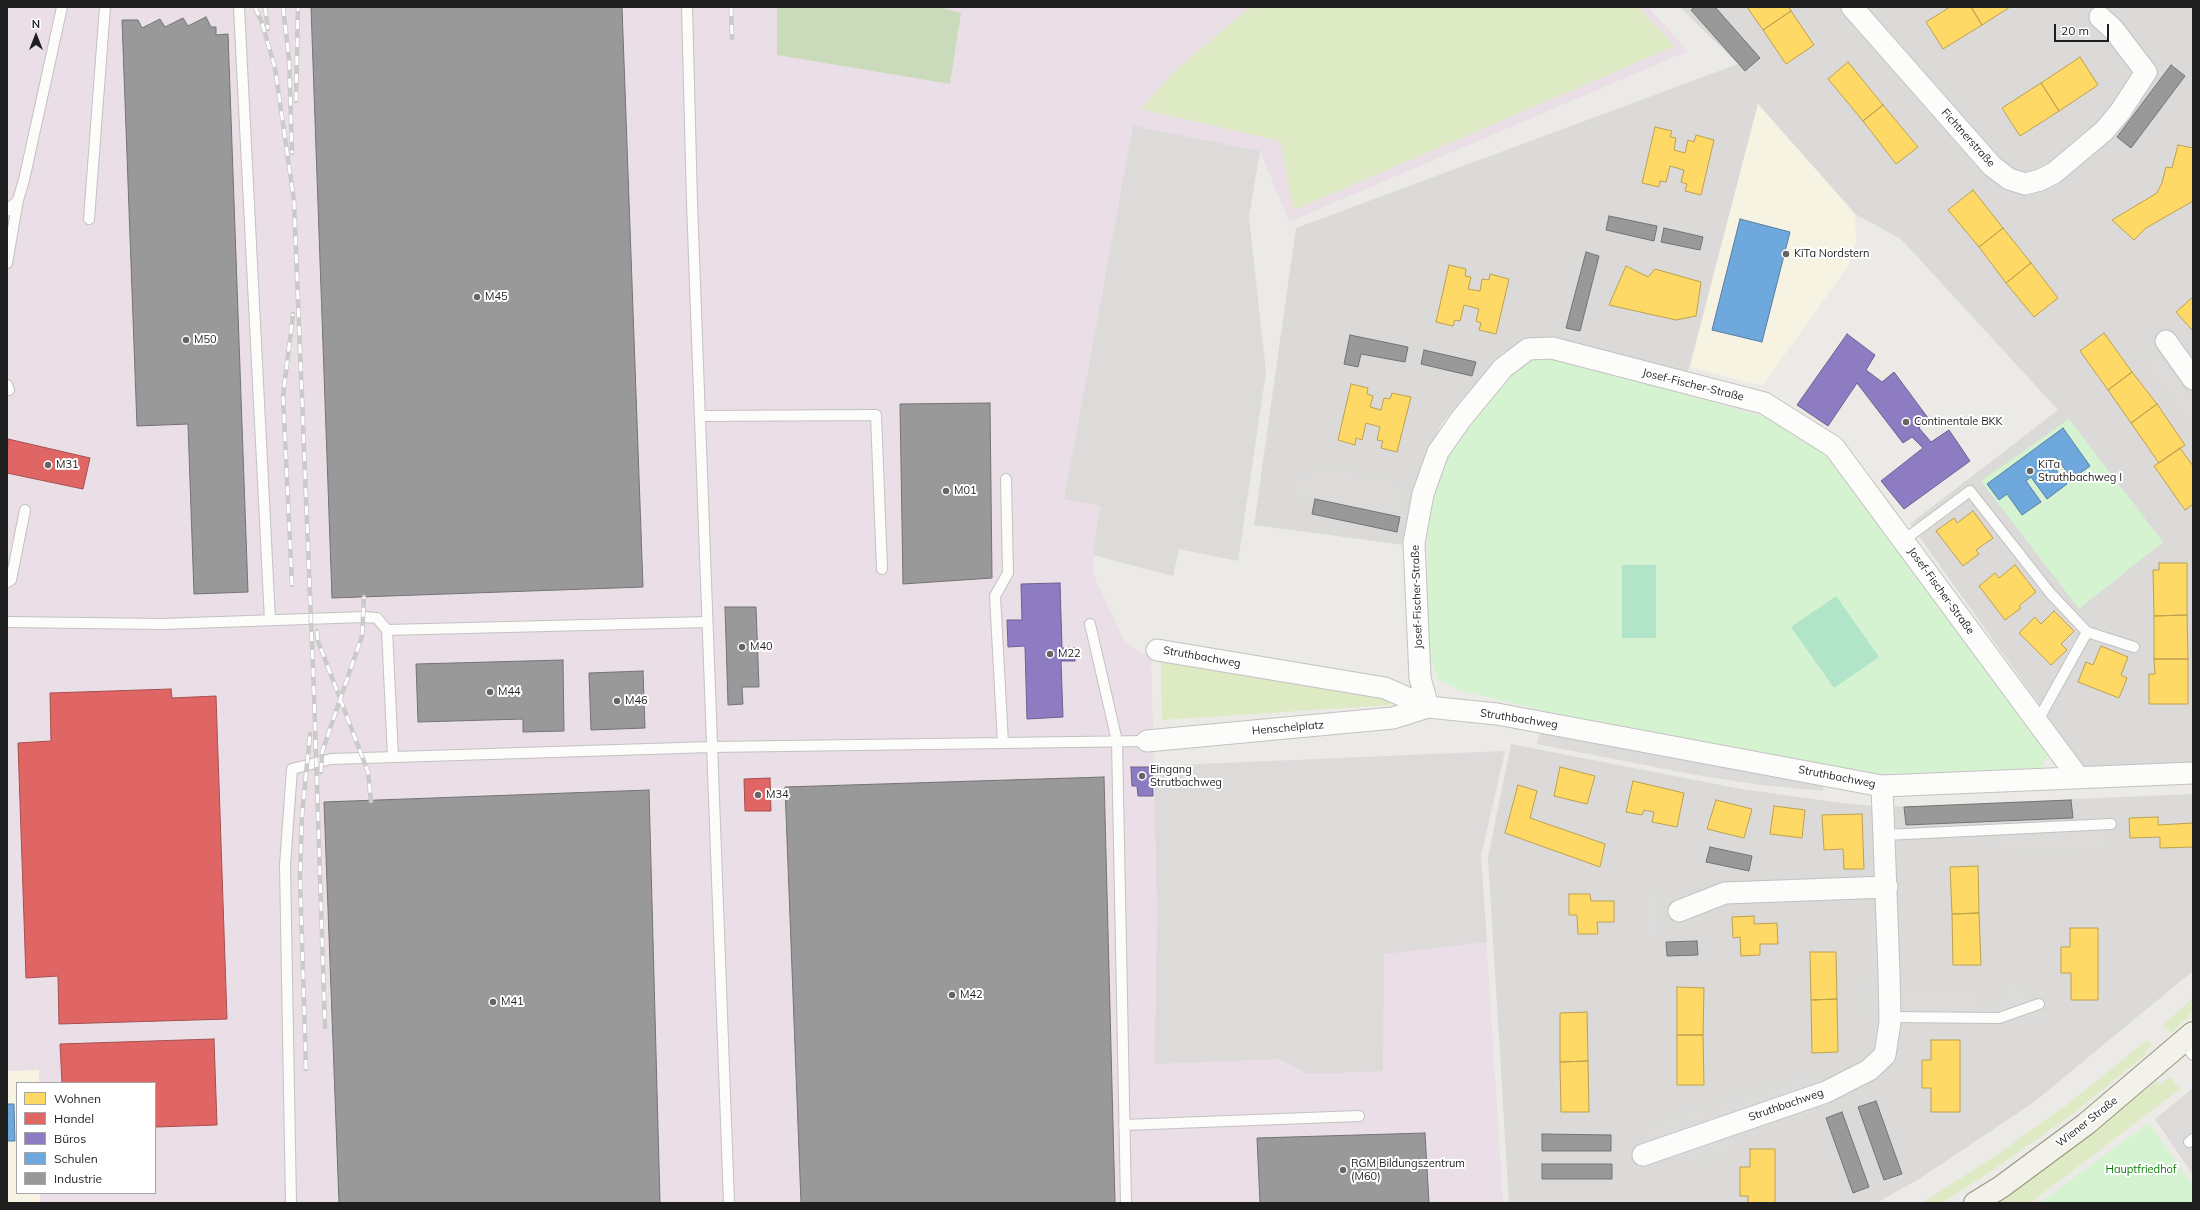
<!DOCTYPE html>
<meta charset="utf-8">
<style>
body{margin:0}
#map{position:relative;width:2200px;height:1210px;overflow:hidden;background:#eceae7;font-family:Mulish,sans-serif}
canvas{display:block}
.frame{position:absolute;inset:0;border:8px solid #1e1e1e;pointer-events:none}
.legend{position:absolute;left:16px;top:1082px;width:140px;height:112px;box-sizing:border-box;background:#fff;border:1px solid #a5a5a5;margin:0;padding:5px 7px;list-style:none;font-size:12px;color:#1e1e1e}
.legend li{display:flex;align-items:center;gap:8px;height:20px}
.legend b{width:20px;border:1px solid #a5a5a5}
.north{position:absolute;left:16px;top:16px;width:40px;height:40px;-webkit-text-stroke:3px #fff;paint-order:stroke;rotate:0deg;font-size:11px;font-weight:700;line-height:16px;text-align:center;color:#1e1e1e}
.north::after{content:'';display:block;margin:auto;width:14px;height:18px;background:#1e1e1e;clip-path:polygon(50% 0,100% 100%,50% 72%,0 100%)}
.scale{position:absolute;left:2054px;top:24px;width:55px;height:18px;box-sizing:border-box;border:2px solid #1e1e1e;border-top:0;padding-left:5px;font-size:12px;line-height:14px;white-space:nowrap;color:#1e1e1e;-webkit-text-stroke:3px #fff;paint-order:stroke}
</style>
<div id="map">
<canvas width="2200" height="1210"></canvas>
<div class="frame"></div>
<ul class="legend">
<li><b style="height:11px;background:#ffd966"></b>Wohnen</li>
<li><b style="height:11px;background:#e06666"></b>Handel</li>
<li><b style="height:11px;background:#8e7cc3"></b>Büros</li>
<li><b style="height:11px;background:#6fa8dc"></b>Schulen</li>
<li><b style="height:11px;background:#999"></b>Industrie</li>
</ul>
<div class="north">N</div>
<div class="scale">20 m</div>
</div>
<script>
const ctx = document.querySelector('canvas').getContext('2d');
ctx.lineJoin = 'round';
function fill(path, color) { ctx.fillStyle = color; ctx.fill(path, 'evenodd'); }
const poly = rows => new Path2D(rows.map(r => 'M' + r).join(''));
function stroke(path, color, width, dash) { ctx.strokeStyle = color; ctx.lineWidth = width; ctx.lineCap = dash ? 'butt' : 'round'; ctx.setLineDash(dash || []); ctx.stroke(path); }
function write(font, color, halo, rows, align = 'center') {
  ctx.font = font + ' Mulish,sans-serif'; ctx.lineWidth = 4; ctx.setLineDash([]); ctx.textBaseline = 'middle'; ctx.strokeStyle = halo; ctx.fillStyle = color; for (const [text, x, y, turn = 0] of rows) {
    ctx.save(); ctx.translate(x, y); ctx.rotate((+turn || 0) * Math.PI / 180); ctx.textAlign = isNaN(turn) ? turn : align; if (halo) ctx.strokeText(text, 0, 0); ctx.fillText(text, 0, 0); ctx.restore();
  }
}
fill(poly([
 [1680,7,2193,7,2193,764,2084,767,1910,524,2058,410,1901,239,1855,214,1758,104,1687,376,1534,339,1502,353,1440,426,1419,480,1404,545,1254,525,1296,228,1738,64],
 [1511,744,1741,789,1842,803,1885,807,2193,794,2193,971,2034,1102,1919,1179,1876,1203,1509,1203,1488,858]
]), '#dbdad8');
fill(poly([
 [7,7,1648,7,1688,51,1289,222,1260,151,1133,127,1064,499,1100,506,1092,572,1124,640,1140,652,1151,657,1154,766,1505,751,1481,856,1503,1203,7,1203],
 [17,1083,155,1083,155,1193,17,1193]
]), '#eadee7');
fill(poly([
 [1758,104,1855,214,1856,244,1849,265,1762,386,1690,367],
 [39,1070,39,1083,17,1083,17,1193,40,1193,40,1203,7,1203,7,1071]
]), '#f6f3e2');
fill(poly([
 [1250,7,1638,7,1675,46,1294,210,1280,141,1141,109,1175,71],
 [1161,662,1384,695,1390,698,1390,705,1162,720],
 [2193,998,2193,1012,2171,1033,2163,1025],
 [2147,1040,2152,1045,2144,1052,2146,1054,2074,1113,1996,1168,1942,1203,1922,1203,1992,1158,2069,1103],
 [2170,1077,2180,1089,2030,1203,1992,1203,2062,1156,2157,1081,2160,1085]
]), '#ddeac4');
fill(poly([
 [777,7,939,7,961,13,950,84,777,55]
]), '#cadbbc');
fill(poly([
 [1528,358,1561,360,1772,419,1832,459,2047,749,2047,756,2041,768,1879,774,1597,723,1461,691,1438,679,1431,661,1428,638,1427,542,1432,494,1446,457,1488,400],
 [2069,419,2163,542,2079,609,1981,481],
 [2149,1123,2193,1186,2193,1203,2039,1203]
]), '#d5f3d1');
fill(poly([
 [1622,565,1656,565,1656,638,1622,638],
 [1836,596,1879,657,1834,688,1791,627]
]), '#b1e4c8');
fill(poly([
 [1133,126,1260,151,1249,217,1266,372,1238,561,1179,549,1173,576,1093,555,1100,506,1064,499],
 [2155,348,2193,401,2193,433,2140,358],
 [1313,464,1406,483,1399,516,1291,494,1295,475,1310,478],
 [1541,729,1824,785,1823,791,1761,785,1696,775,1537,744],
 [1505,751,1481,856,1487,942,1384,954,1383,1071,1308,1074,1279,1059,1155,1064,1157,911,1154,766],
 [2111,824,2112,847,1999,853,1997,830],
 [1656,892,1657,937,1642,937,1641,893],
 [1865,927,1879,927,1882,1020,1867,1021],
 [2005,982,2028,989,2022,1012,2039,1016,2039,1024,1983,1021,1902,1021,1901,985,1983,985,1984,1004,1999,1005],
 [1816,1072,1820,1086,1646,1142,1642,1128],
 [2193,1088,2193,1175,2155,1119],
 [1732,1134,1736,1148,1676,1167,1672,1153]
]), '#dcdbda');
const homes = poly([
 [1747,7,1789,7,1791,11,1763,30,1747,7],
 [1950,7,1971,7,1982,25,1943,49,1926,22,1950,7],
 [1971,7,2010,7,1982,25,1971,7],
 [1791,11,1814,45,1786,64,1763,30,1791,11],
 [2080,57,2098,85,2059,111,2041,83,2080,57],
 [1848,62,1883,105,1863,121,1828,79,1848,62],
 [2041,83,2059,111,2020,136,2002,108,2041,83],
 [1883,105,1918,147,1896,164,1863,121,1883,105],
 [1655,127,1672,131,1670,137,1676,138,1674,150,1685,153,1688,140,1694,142,1696,135,1714,140,1701,195,1685,191,1687,184,1681,182,1684,170,1670,166,1666,182,1660,181,1659,187,1642,183,1655,127],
 [2178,145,2193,148,2193,201,2146,228,2134,240,2112,220,2157,193,2162,183,2166,167,2172,168,2178,145],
 [1973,190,2003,228,1979,247,1948,210,1973,190],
 [2003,228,2031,263,2006,283,1979,247,2003,228],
 [2031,263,2058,298,2034,317,2006,283,2031,263],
 [1449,265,1466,269,1465,276,1471,277,1468,289,1480,291,1482,279,1489,280,1490,274,1509,279,1496,334,1479,330,1481,323,1476,321,1479,309,1464,305,1460,321,1455,320,1453,326,1436,322,1449,265],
 [1626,266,1648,277,1655,269,1701,282,1696,316,1676,320,1609,305,1626,266],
 [2193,297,2193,331,2176,312,2193,297],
 [2104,333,2132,372,2108,390,2080,351,2104,333],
 [2132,372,2157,404,2131,423,2108,390,2132,372],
 [1351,384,1368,388,1367,394,1373,396,1370,407,1381,410,1384,398,1390,399,1392,393,1411,397,1397,452,1381,448,1383,441,1377,440,1380,427,1366,423,1362,440,1356,438,1355,445,1338,440,1351,384],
 [2157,404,2185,445,2159,463,2131,423,2157,404],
 [2180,448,2193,466,2193,504,2185,510,2154,466,2180,448],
 [1973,511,1993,538,1976,550,1979,554,1963,566,1936,531,1954,518,1957,523,1973,511],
 [2159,563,2187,563,2187,615,2154,616,2153,570,2159,570,2159,563],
 [2015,565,2036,592,2019,606,2021,608,2005,620,1979,586,1995,573,1999,578,2015,565],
 [2054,611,2074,631,2061,644,2067,650,2051,665,2019,633,2035,617,2041,624,2054,611],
 [2187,615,2188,659,2154,659,2154,616,2187,615],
 [2101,646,2128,657,2121,675,2127,678,2119,698,2078,682,2086,662,2093,665,2101,646],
 [2154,659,2188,659,2188,704,2149,704,2149,674,2155,674,2154,659],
 [1560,767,1595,776,1587,804,1554,796,1560,767],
 [1633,781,1684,793,1677,827,1652,822,1654,812,1644,810,1642,815,1626,812,1633,781],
 [1518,785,1537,791,1530,818,1605,844,1600,867,1505,833,1518,785],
 [1716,800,1752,809,1744,838,1707,829,1716,800],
 [1774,806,1805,810,1802,838,1770,834,1774,806],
 [1862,814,1864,869,1844,869,1843,849,1824,850,1822,815,1862,814],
 [2158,817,2158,825,2193,823,2193,847,2160,848,2160,837,2130,838,2129,818,2158,817],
 [1978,866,1979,913,1952,914,1950,867,1978,866],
 [1569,894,1590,894,1591,901,1614,901,1614,922,1597,922,1598,934,1578,934,1577,915,1569,915,1569,894],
 [1979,913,1981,965,1953,965,1952,914,1979,913],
 [1754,916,1754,924,1777,923,1778,944,1760,944,1760,955,1741,956,1740,937,1733,938,1732,917,1754,916],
 [2070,928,2098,928,2098,1000,2071,1000,2071,973,2061,973,2061,947,2070,947,2070,928],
 [1810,952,1836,952,1837,999,1811,1000,1810,952],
 [1677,987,1704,988,1703,1035,1677,1035,1677,987],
 [1837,999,1838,1052,1812,1053,1811,1000,1837,999],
 [1587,1012,1588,1061,1560,1062,1560,1013,1587,1012],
 [1677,1035,1703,1035,1704,1085,1677,1085,1677,1035],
 [1931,1040,1960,1040,1960,1112,1931,1112,1931,1088,1922,1088,1922,1060,1931,1060,1931,1040],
 [1588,1061,1589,1112,1561,1112,1560,1062,1588,1061],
 [1750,1149,1775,1149,1775,1203,1748,1203,1748,1196,1740,1196,1740,1167,1750,1167,1750,1149]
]);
fill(homes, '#ffd966');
stroke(homes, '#bca150', 1);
const shops = poly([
 [8,439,90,458,83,489,7,473,8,439],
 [171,689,172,698,216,696,227,1019,59,1024,58,976,26,978,18,743,51,741,50,693,171,689],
 [770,778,771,811,745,811,744,779,770,778],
 [214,1039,217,1125,155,1127,155,1083,62,1083,60,1044,214,1039]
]);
fill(shops, '#e06666');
stroke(shops, '#a65050', 1);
const offices = poly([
 [1847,334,1875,355,1866,370,1882,382,1894,372,1928,418,1919,428,1931,442,1949,430,1970,461,1904,509,1881,481,1923,448,1912,437,1903,443,1857,383,1828,426,1797,405,1847,334],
 [1060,583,1062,648,1075,648,1075,661,1061,661,1063,717,1027,719,1025,646,1008,647,1007,620,1022,620,1021,584,1060,583],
 [1131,767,1152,767,1153,796,1138,796,1137,786,1132,786,1131,767]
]);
fill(offices, '#8e7cc3');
stroke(offices, '#6c6092', 1);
const schools = poly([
 [1740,219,1790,232,1762,342,1712,330,1740,219],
 [2063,428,2090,466,2072,479,2056,457,2050,462,2067,484,2047,499,2031,477,2026,481,2041,502,2022,515,2007,494,1999,500,1987,484,2063,428],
 [7,1104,14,1104,15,1141,7,1141,7,1104]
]);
fill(schools, '#6fa8dc');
stroke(schools, '#577fa3', 1);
const industry = poly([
 [311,7,622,7,643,587,332,598,311,7],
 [1695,7,1715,7,1760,58,1745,71,1691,10,1695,7],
 [206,17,211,27,216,27,216,35,228,34,248,592,194,594,188,424,137,426,122,20,138,20,142,28,160,19,165,27,183,18,188,26,206,17],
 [2171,65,2185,76,2131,148,2117,137,2171,65],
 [1609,216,1657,226,1654,241,1606,230,1609,216],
 [1664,228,1703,237,1700,250,1661,242,1664,228],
 [1586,252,1599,256,1580,331,1566,328,1586,252],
 [1350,335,1408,347,1405,362,1361,354,1358,367,1344,364,1350,335],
 [1424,350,1476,362,1472,376,1421,364,1424,350],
 [990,403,992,578,903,584,900,404,990,403],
 [1315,499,1400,517,1397,532,1312,514,1315,499],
 [725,607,756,607,759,687,742,687,743,704,728,705,725,607],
 [563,660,564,731,523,732,523,719,418,722,416,664,563,660],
 [643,671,645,728,591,730,589,673,643,671],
 [1104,777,1115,1203,801,1203,785,787,1104,777],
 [649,790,660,1203,339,1203,324,802,649,790],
 [2071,800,2073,818,1906,825,1904,807,2071,800],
 [1710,847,1752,856,1749,871,1706,862,1710,847],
 [1697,941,1698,955,1667,956,1666,942,1697,941],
 [1876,1101,1902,1174,1884,1180,1858,1107,1876,1101],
 [1842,1112,1869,1187,1853,1193,1826,1118,1842,1112],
 [1425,1133,1429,1203,1260,1203,1257,1138,1425,1133],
 [1542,1134,1611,1135,1611,1151,1542,1151,1542,1134],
 [1542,1164,1612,1164,1612,1179,1542,1179,1542,1164]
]);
fill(industry, '#999');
stroke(industry, '#747474', 1);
const service = poly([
 [239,7,270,620],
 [687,7,692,203,729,1203],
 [7,211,18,200,24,180,62,7],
 [89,219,105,7],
 [7,263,18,200],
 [7,385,9,390],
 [700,416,876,415,882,569],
 [1904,540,1970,491,2051,594,2087,632,2134,647],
 [7,582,11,580,25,510],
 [7,622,162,624,364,617,377,618,387,630,707,622],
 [1090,624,1117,741,1126,1203],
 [387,630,393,757],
 [2037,722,2087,632],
 [1003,743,995,596,1008,573,1006,479],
 [1885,835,2111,824],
 [1890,1017,1999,1018,2039,1004],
 [2183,1042,2193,1055],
 [1124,1125,1359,1116],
 [2189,1142,2193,1139],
 [291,1203,285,865,292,769,331,759,712,747,1147,741]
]);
const minor = poly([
 [1852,7,1992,166,2009,179,2025,184,2040,180,2054,173,2104,131,2120,112,2146,72,2114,30,2100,17],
 [2166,341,2193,379],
 [1157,650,1385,688,1428,707,1497,714,1882,786,2193,773],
 [1428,707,1420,678,1414,543,1423,494,1438,452,1461,419,1503,368,1528,349,1552,348,1764,403,1834,447,2078,777],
 [1147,741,1393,718,1428,707],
 [1679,911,1725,893,1887,887],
 [1643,1155,1826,1092,1869,1070,1885,1055,1890,1022,1889,972,1882,786]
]);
const secondary = poly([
 [1975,1203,2001,1187,2086,1124,2193,1033]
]);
stroke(service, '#c3c2c1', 12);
stroke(minor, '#c3c2c1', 23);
stroke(secondary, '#97967e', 24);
stroke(service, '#fcfcfb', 10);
stroke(minor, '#fcfcfb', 21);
stroke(secondary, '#f3f2ea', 22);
const rail = poly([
 [255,7,262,23,275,68,294,201,314,695,325,1027],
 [265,7,268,29],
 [283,7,289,59,292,153],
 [731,7,732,38],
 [296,101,298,7],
 [292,585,283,396,293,314],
 [317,631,318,641,368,772,371,801],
 [321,772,322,752,362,636,364,597],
 [306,1069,300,878,302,815,310,734]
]);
stroke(rail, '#cacac9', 4.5);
stroke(rail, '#fff', 3, [9]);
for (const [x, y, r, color] of [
 [1786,254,4,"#666564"],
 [477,297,4,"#666564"],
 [186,340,4,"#666564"],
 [1906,422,4,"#666564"],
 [48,465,4,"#666564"],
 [2030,471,4,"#666564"],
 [946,491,4,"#666564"],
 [742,647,4,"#666564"],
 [1050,654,4,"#666564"],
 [490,692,4,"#666564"],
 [617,701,4,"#666564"],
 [1142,776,4,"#666564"],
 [758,795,4,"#666564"],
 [952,995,4,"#666564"],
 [493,1002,4,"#666564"],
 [1343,1170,4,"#666564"]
]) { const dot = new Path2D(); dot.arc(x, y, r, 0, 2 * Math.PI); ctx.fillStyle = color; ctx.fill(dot); stroke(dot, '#fff', 1.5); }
write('11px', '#1e1e1e', '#fff', [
 ["Fichtnerstraße",1968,138,48],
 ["Josef-Fischer-Straße",1693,385,14],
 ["Josef-Fischer-Straße",1941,591,54],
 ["Josef-Fischer-Straße",1417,597,-92],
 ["Struthbachweg",1202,657,10],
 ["Struthbachweg",1519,719,9],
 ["Henschelplatz",1288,728,-5],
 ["Struthbachweg",1837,777,11],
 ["Struthbachweg",1786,1105,-19],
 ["Wiener Straße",2087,1122,-38]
]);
write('11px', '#1e1e1e', '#fff', [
 ["KiTa Nordstern",1794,254],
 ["M45",485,297],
 ["M50",194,340],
 ["Continentale BKK",1914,422],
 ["M31",56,465],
 ["KiTa",2038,465],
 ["Struthbachweg I",2038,478],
 ["M01",954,491],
 ["M40",750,647],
 ["M22",1058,654],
 ["M44",498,692],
 ["M46",625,701],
 ["Eingang",1150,770],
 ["Strutbachweg",1150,783],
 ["M34",766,795],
 ["M42",960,995],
 ["M41",501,1002],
 ["RGM Bildungszentrum",1351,1164],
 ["(M60)",1351,1177]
], 'left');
write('11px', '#0e7e09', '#fff', [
 ["Hauptfriedhof",2141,1170]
]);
</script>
